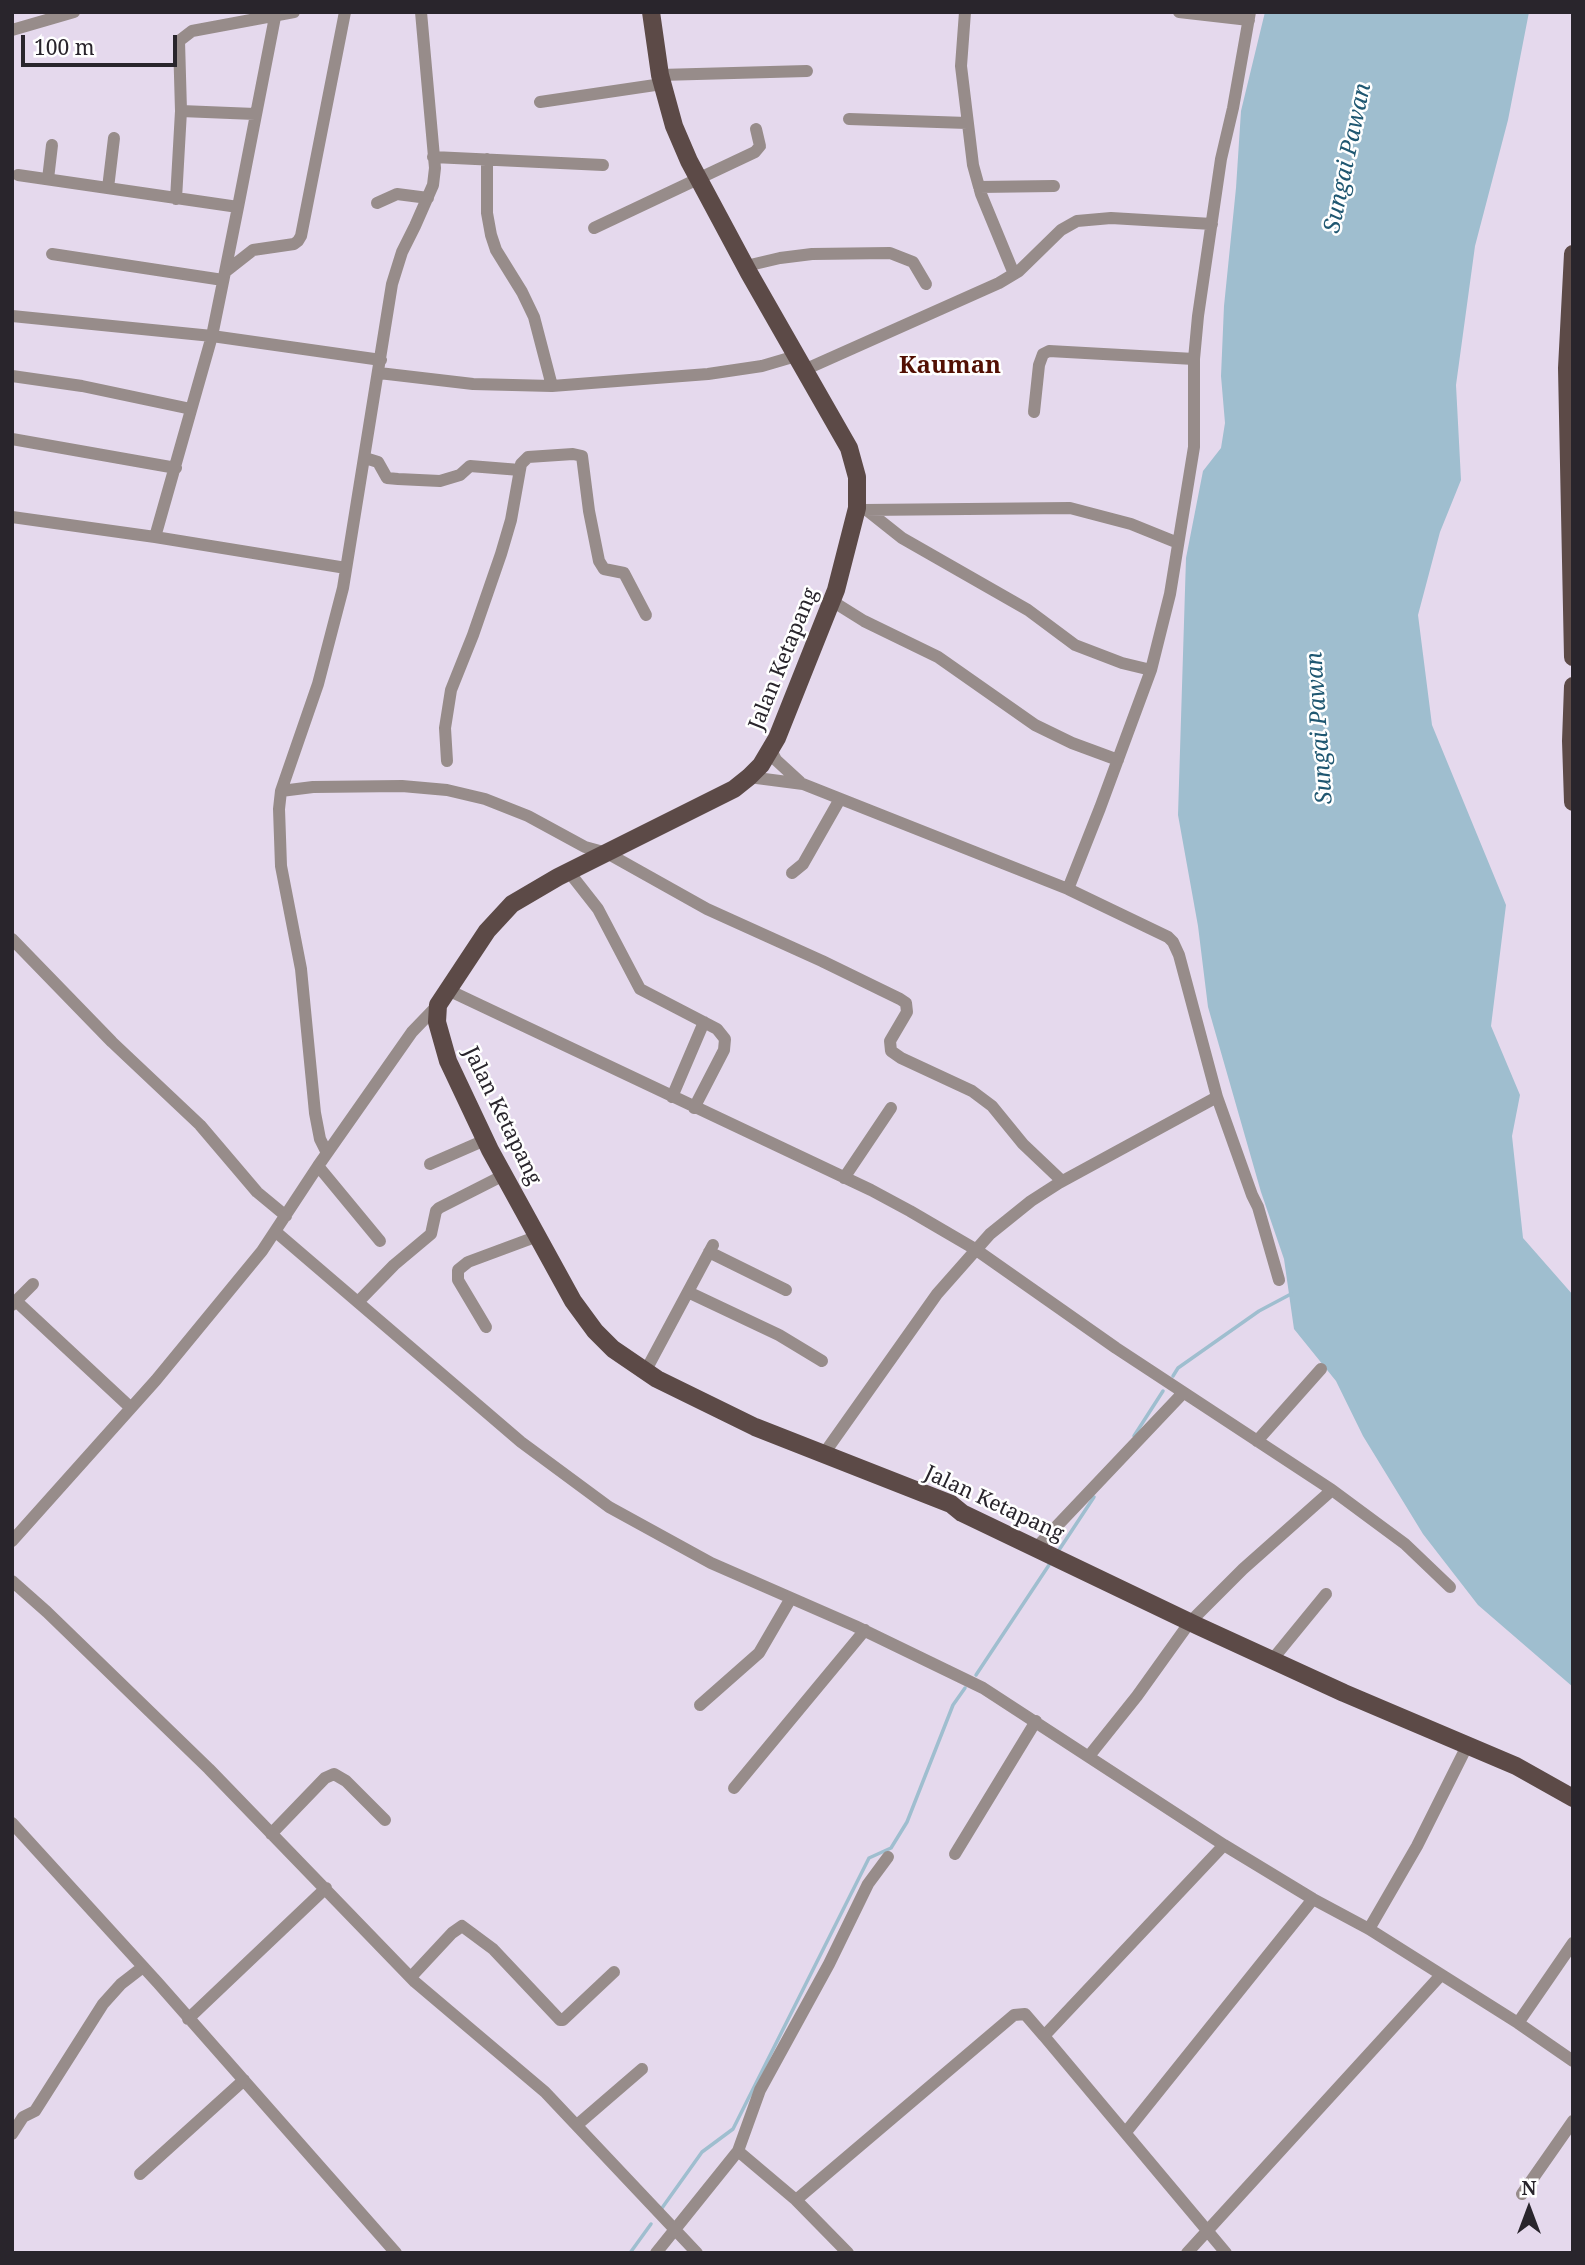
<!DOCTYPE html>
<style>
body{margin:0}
#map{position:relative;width:1585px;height:2265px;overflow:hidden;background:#e5d9ed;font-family:"Noto Serif",serif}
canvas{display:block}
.frame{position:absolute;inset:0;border:14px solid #29252c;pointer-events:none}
.north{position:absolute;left:1494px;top:2174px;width:70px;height:70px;-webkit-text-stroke:5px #fff;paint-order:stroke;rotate:0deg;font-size:19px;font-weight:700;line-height:28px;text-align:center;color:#29252c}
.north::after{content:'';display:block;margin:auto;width:24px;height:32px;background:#29252c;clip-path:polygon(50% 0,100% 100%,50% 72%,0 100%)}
.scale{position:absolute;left:21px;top:35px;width:156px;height:32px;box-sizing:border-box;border:4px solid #29252c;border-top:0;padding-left:9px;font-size:21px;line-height:24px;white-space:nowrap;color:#29252c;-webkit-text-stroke:5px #fff;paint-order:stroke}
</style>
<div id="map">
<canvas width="1585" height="2265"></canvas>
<div class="frame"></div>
<div class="north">N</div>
<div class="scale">100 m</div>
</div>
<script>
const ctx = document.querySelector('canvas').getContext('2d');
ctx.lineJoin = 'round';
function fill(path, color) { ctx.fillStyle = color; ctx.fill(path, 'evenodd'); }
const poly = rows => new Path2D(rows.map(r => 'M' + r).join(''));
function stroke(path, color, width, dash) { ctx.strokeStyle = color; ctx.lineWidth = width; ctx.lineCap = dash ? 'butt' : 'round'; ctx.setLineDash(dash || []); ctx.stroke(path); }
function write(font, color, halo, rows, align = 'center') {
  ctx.font = font + ' "Noto Serif",serif'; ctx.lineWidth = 5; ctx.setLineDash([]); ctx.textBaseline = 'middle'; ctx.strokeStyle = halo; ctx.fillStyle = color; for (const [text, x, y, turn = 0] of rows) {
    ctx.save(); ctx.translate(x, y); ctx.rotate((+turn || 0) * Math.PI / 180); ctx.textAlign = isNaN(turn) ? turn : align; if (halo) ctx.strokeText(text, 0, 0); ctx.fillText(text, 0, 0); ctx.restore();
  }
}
fill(poly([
 [1265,12,1529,12,1508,120,1475,246,1456,385,1461,480,1440,532,1418,615,1432,725,1506,905,1491,1026,1520,1095,1512,1136,1523,1238,1573,1295,1573,1687,1478,1605,1423,1534,1363,1436,1336,1381,1294,1329,1284,1259,1261,1192,1208,1007,1198,926,1178,815,1186,558,1203,471,1221,448,1225,423,1221,376,1224,306,1236,188,1241,111]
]), '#9fbecf');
stroke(poly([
 [1173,1376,1178,1368,1259,1311,1291,1294],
 [1134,1436,1163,1391],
 [1059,1550,1094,1497],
 [976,1675,1049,1565],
 [662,2208,702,2152,733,2129,869,1858,891,1848,907,1822,953,1705,965,1688],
 [630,2253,651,2224]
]), '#9fbecf', 3.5);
stroke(poly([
 [965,12,961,66,973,165,981,194,1014,274],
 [1179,12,1249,20],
 [12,30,74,12],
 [660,75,807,71],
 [540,102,662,84],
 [181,111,255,114],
 [849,119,967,123],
 [433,157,603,165],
 [487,159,487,213,491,235,496,250,522,292,534,317,552,386],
 [18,175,238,207,275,17,272,12],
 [48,179,52,145],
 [979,187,1054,186],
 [108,188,114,138],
 [176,199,181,111,179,41,192,31,294,12],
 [377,203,397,194,428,198],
 [594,228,755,152,760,146,756,129],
 [52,254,223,280],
 [746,266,780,258,812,254,890,253,913,262,926,284],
 [225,272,238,207],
 [12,316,212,336,381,360],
 [804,370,999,283,1019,271,1061,230,1077,221,1111,218,1212,224],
 [379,373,473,384,552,386,708,374,762,366,796,356],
 [12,376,82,386,191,409],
 [1034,412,1039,365,1043,354,1049,351,1194,359],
 [12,439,176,468],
 [365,458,378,462,387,478,398,479,440,481,460,475,470,466,520,470],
 [864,510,1070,508,1131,524,1178,543],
 [868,511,902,538,1028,610,1075,645,1122,663,1151,670],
 [12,517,155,537,346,568],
 [155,537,212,336,225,272,253,250,294,244,298,241,301,236,345,12],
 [832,601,864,621,938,657,1035,725,1072,743,1118,760],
 [771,750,776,760,800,782],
 [447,761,445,728,451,690,473,635,501,554,511,520,521,464,528,457,573,454,582,456,589,511,599,561,604,569,624,573,646,615],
 [749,777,803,784,1068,889,1168,937,1173,942,1179,955,1217,1097,1252,1195,1258,1207,1279,1280],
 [281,791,313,787,402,786,447,790,485,799,528,816,585,847,607,853,707,909,822,961,900,999,906,1003,907,1012,890,1041,891,1051,901,1058,972,1091,992,1106,1023,1144,1062,1181],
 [569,872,598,909,640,989,717,1029,725,1039,724,1050,694,1108],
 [792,873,803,864,840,799],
 [1068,889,1100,808,1151,670,1170,594,1194,447,1194,359,1198,316,1221,159,1233,108,1250,12],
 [12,939,112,1042,200,1125,257,1192,286,1216],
 [448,990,871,1190,910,1211,975,1249,1116,1348,1332,1490,1243,1569,1190,1622,1137,1696,1089,1756],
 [672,1097,704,1022],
 [327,1153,320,1139,315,1113,301,969,281,866,279,809,281,791,318,684,343,588,392,284,402,252,415,226,433,185,435,168,421,12],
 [430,1164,485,1140],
 [318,1166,380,1241],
 [844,1178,891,1108],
 [276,1232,521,1442,609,1507,711,1563,855,1626,983,1688,1224,1845,1313,1899,1369,1929,1518,2023,1573,2061],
 [709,1252,786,1290],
 [688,1292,779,1335,822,1361],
 [16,1301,131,1408],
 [358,1302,394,1265,431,1234,436,1211,439,1208,504,1175],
 [12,1305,33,1284],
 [486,1327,458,1280,458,1270,468,1262,538,1236],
 [645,1372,713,1245],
 [1257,1441,1321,1369],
 [823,1455,937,1294,990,1234,1031,1201,1059,1183,1217,1097],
 [1332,1490,1405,1544,1450,1587],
 [12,1541,156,1380,262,1251,318,1166,412,1032,438,1005],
 [1036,1548,1183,1393],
 [12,1581,47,1612,209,1769,415,1982,545,2092,697,2253],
 [1272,1660,1326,1594],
 [700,1705,759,1653,791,1598],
 [734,1788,865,1630],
 [12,1823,158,1983,396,2253],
 [271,1834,325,1778,334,1774,346,1781,385,1820],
 [1224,1845,1044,2036,1226,2253],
 [955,1854,1036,1721],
 [1369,1929,1417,1846,1467,1746],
 [411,1977,452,1933,462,1926,493,1949,560,2020,563,2020,614,1972],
 [188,2019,326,1888],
 [1518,2023,1573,1943],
 [577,2125,642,2069],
 [1126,2132,1313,1899],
 [12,2134,23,2117,35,2111,103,2004,121,1984,143,1967],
 [738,2151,796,2200,1014,2015,1025,2014,1044,2036],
 [140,2174,244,2080],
 [1522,2194,1573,2121],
 [796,2200,848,2253],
 [656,2253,738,2151,760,2090,829,1964,868,1884,888,1857],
 [1187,2253,1441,1975]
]), '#978c8a', 12);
stroke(poly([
 [651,12,660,75,674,126,689,161,749,273,849,448,857,477,857,508,836,590,777,738,761,765,749,777,734,789,558,877,512,904,487,931,438,1005,437,1022,448,1061,490,1150,573,1301,595,1331,613,1349,657,1379,755,1427,951,1504,962,1513,1198,1626,1344,1693,1516,1766,1573,1798],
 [1573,254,1567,368,1573,657],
 [1573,686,1571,741,1573,802]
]), '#5c4a47', 18);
write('21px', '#29252c', '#fff', [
 ["Jalan Ketapang",784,659,-68],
 ["Jalan Ketapang",502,1116,64],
 ["Jalan Ketapang",994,1504,25]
]);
write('italic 23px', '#1f5771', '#fff', [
 ["Sungai Pawan",1348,158,-78],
 ["Sungai Pawan",1320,728,-94]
]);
write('bold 24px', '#521003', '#fff', [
 ["Kauman",950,366]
]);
</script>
